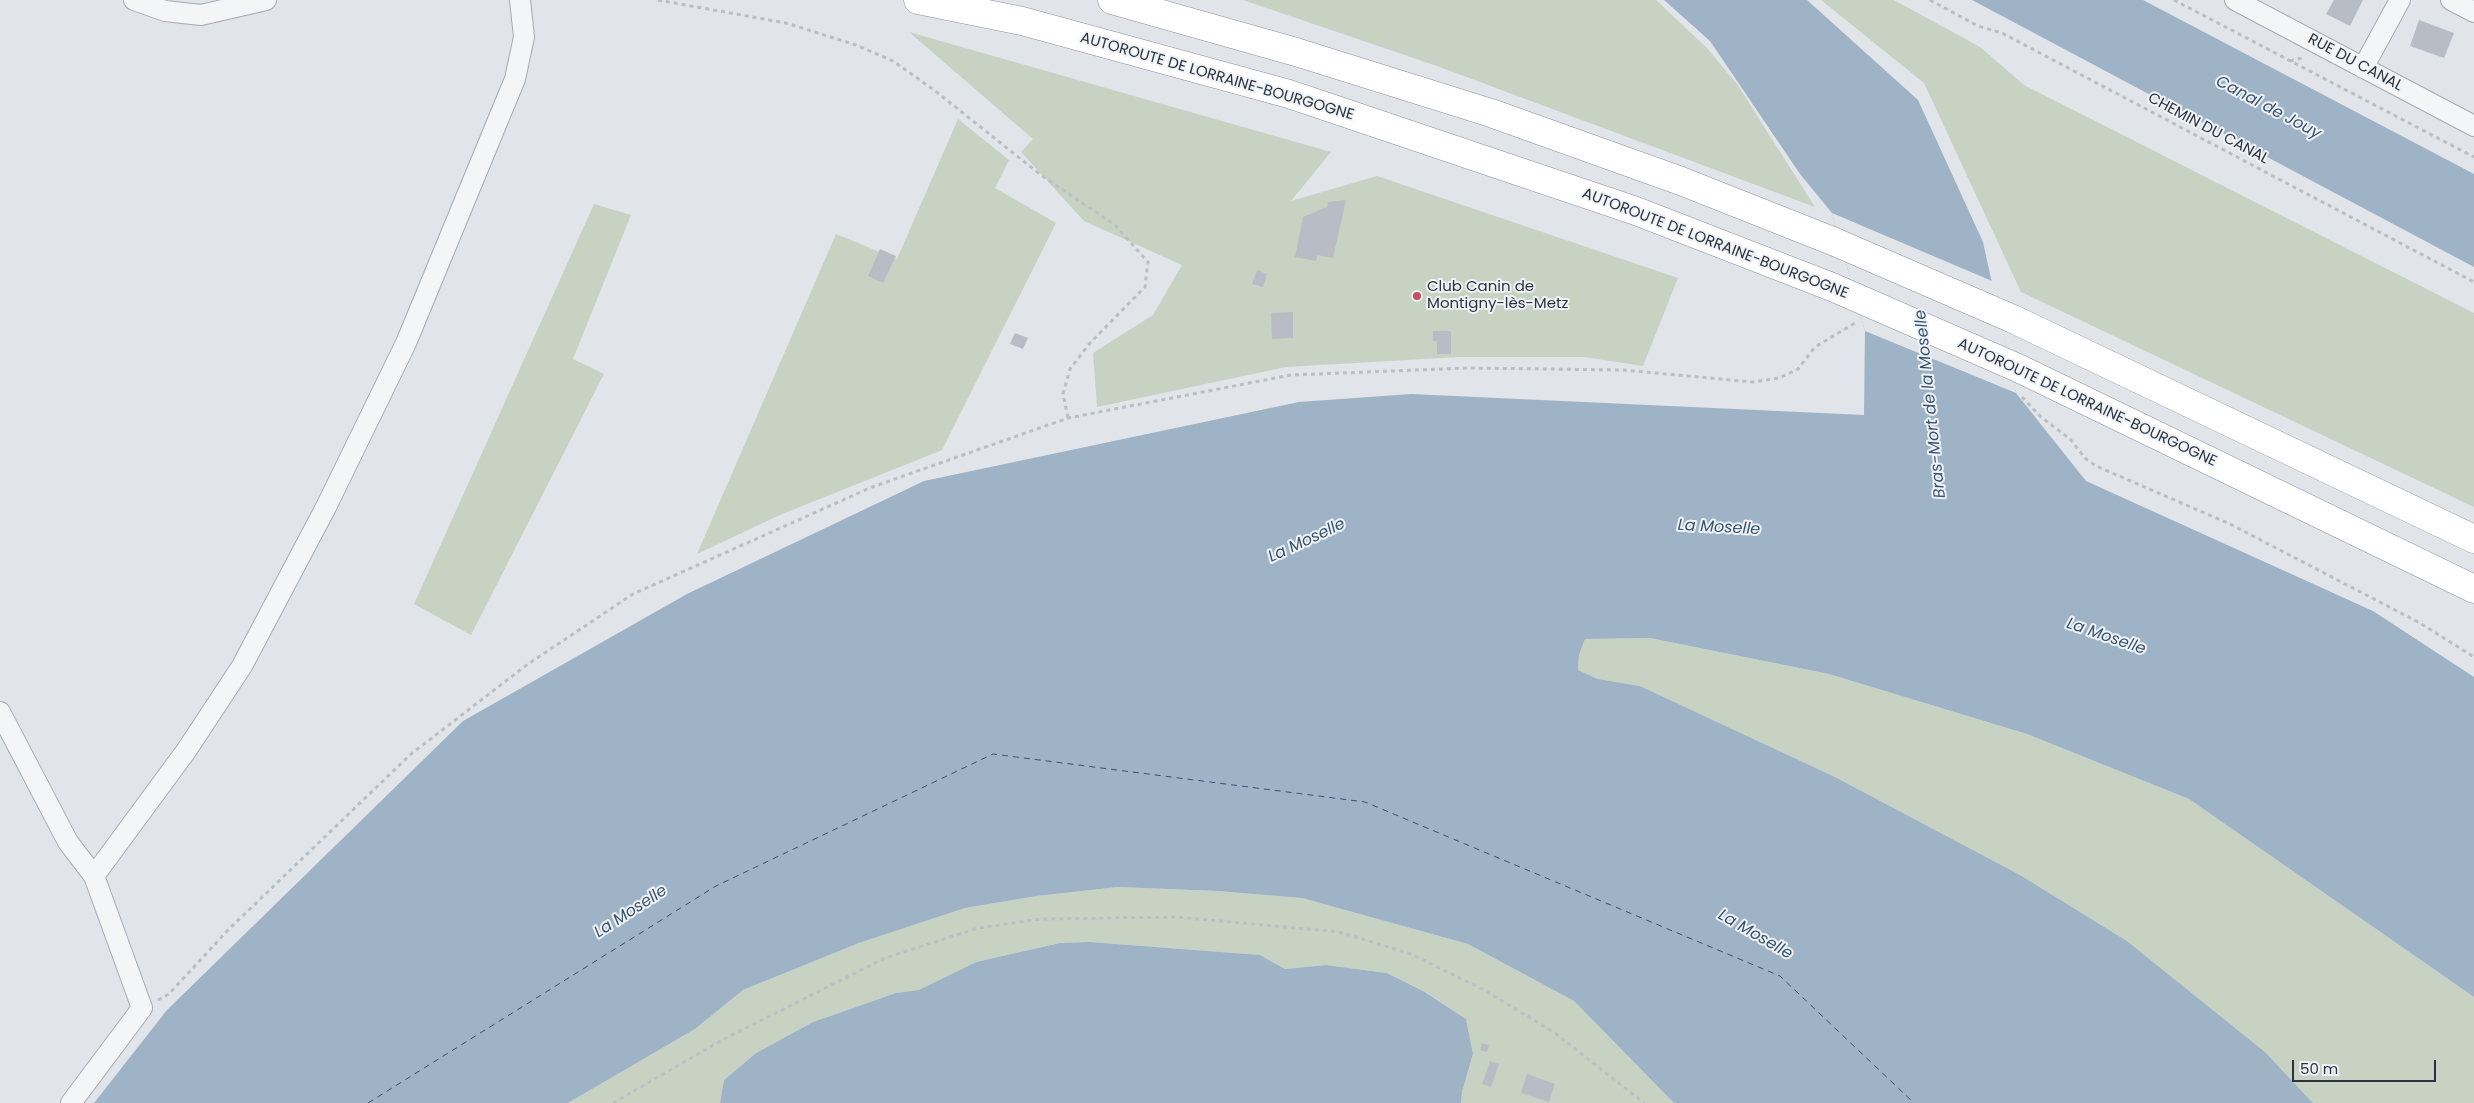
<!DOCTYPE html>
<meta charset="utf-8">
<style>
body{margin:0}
#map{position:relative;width:2474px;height:1103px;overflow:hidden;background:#e1e4e9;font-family:Poppins,sans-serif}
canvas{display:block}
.scale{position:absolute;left:2292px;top:1060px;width:144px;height:22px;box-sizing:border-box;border:2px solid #2a323f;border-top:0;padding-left:6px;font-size:15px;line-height:18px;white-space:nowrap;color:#2a323f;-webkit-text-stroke:4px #f0f3f6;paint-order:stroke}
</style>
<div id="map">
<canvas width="2474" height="1103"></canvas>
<div class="scale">50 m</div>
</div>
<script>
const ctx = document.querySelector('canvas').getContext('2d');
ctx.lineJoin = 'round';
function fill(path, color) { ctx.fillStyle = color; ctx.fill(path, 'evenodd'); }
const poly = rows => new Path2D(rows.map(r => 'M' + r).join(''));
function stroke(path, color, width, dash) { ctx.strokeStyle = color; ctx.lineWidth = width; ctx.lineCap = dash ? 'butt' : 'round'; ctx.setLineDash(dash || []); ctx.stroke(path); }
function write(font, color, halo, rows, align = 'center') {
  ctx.font = font + ' Poppins,sans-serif'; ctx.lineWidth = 4; ctx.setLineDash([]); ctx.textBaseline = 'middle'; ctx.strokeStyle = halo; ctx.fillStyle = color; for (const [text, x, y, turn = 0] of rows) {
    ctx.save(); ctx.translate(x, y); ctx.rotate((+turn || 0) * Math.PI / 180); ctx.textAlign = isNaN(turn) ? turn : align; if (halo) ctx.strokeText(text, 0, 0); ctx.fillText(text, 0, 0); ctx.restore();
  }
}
fill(poly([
 [1243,0,1656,0,1707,48,1737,84,1815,207,1437,66],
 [1821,0,1894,0,1980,47,2024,85,2474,313,2474,507,2021,292,1924,83],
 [909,32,1331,152,1291,201,1377,176,1678,278,1643,366,1584,357,1459,357,1286,367,1097,407,1093,353,1153,315,1182,265,1084,221,1021,152,1033,139],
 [958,119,1009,160,995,188,1056,223,942,450,782,514,697,554,836,234,897,259],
 [594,204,631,215,573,359,604,374,471,635,414,604],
 [1650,638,1829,674,2027,734,2189,799,2474,997,2474,1103,2313,1103,2265,1052,2127,941,2020,875,1835,777,1640,686,1598,679,1578,670,1579,655,1585,639],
 [1118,887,1217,891,1302,898,1468,944,1574,1001,1674,1103,1461,1103,1462,1092,1473,1054,1466,1019,1426,992,1387,973,1326,965,1285,969,1260,955,1090,942,1060,943,976,962,919,990,896,993,813,1022,756,1053,724,1080,720,1103,568,1103,695,1029,743,990,859,943,965,908,1037,896]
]), '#c7d2c3');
fill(poly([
 [1664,0,1807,0,1918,100,1983,242,2016,393,2086,481,2373,611,2474,677,2474,997,2189,799,2027,734,1829,674,1650,638,1585,639,1579,655,1578,670,1598,679,1640,686,1835,777,2020,875,2127,941,2265,1052,2313,1103,1674,1103,1574,1001,1468,944,1302,898,1217,891,1118,887,1037,896,965,908,859,943,743,990,695,1029,568,1103,94,1103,167,1010,463,721,687,594,924,481,1299,402,1411,394,1864,415,1865,331,1832,213,1800,174,1710,41],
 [1972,0,2143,0,2474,174,2474,267],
 [1090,942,1260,955,1285,969,1326,965,1387,973,1425,992,1466,1019,1473,1054,1462,1092,1461,1103,720,1103,724,1080,756,1053,813,1022,896,993,919,990,976,962,1060,943]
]), '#9eb3c6');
fill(poly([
 [1832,213,1992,281,2016,393,1865,331]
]), '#e1e4e9');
stroke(poly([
 [368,1103,716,886,993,754,1365,802,1780,976,1914,1103]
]), '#375270', 1, [6, 5]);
fill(poly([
 [2334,0,2363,0,2350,26,2326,14],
 [2419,20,2454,33,2444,58,2410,46],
 [1346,200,1333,258,1317,255,1316,261,1295,257,1303,217,1327,207,1328,202],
 [880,249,896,256,883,283,868,276],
 [1257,270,1267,274,1263,287,1252,284],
 [1293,312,1293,338,1272,339,1271,313],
 [1433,331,1451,331,1451,354,1437,354,1437,341,1433,341],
 [1015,333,1028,338,1023,349,1010,344],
 [1482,1043,1489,1045,1487,1052,1480,1050],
 [1490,1061,1499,1064,1491,1087,1482,1084],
 [1527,1074,1555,1084,1549,1102,1521,1093]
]), '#b8bdc5');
const minor = poly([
 [134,0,165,11,201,15,266,0],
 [2235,0,2474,126],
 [2451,0,2474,12],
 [2363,68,2400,0],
 [0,712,68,842,94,876,142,1008,71,1103],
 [94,876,186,751,242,666,326,507,406,343,515,79,524,37,520,0]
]);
const highway = poly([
 [918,0,1022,21,1289,94,1636,211,1832,287,2018,368,2474,589],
 [1112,0,1296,52,1491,113,1681,181,1835,242,2013,319,2474,539]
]);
stroke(minor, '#a6abb3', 22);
stroke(highway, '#89929e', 29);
stroke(poly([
 [658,0,786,23,856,45,893,61,934,90,1041,175,1115,225,1148,262,1145,287,1090,343,1070,369,1063,394,1068,418],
 [1930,0,1978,26,2002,33,2474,282],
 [2174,0,2474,157],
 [2290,61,2302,58],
 [2022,397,2041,417,2070,439,2085,458,2096,466,2230,524,2420,623,2474,657],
 [158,1000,169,994,228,930,411,754,528,664,633,594,872,487,1068,418,1291,375,1468,368,1623,370,1753,382,1779,378,1798,369,1815,347,1855,323],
 [613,1103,724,1039,885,958,978,928,1041,919,1177,917,1339,932,1411,954,1484,990,1555,1033,1644,1103]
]), '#bbbec3', 3, [4, 4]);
stroke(minor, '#f3f5f7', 20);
stroke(highway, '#fff', 28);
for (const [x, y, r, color] of [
 [1417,296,5,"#c54e63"]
]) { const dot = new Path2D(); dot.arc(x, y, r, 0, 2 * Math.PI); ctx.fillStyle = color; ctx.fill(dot); stroke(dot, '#f0f3f6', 2); }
write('15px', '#2a323f', '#f0f3f6', [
 ["RUE DU CANAL",2355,63,28],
 ["AUTOROUTE DE LORRAINE-BOURGOGNE",1217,77,16],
 ["CHEMIN DU CANAL",2208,129,28],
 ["AUTOROUTE DE LORRAINE-BOURGOGNE",1715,244,21],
 ["AUTOROUTE DE LORRAINE-BOURGOGNE",2087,403,25]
]);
write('15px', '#2a323f', '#f0f3f6', [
 ["Club Canin de",1427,287],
 ["Montigny-lès-Metz",1427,304]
], 'left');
write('italic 16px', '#375270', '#f0f3f6', [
 ["Canal de Jouy",2268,108,28],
 ["Bras-Mort de la Moselle",1931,404,-96],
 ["La Moselle",1719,528,3],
 ["La Moselle",1307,541,-25],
 ["La Moselle",2106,637,19],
 ["La Moselle",631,912,-33],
 ["La Moselle",1755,935,30]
]);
</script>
